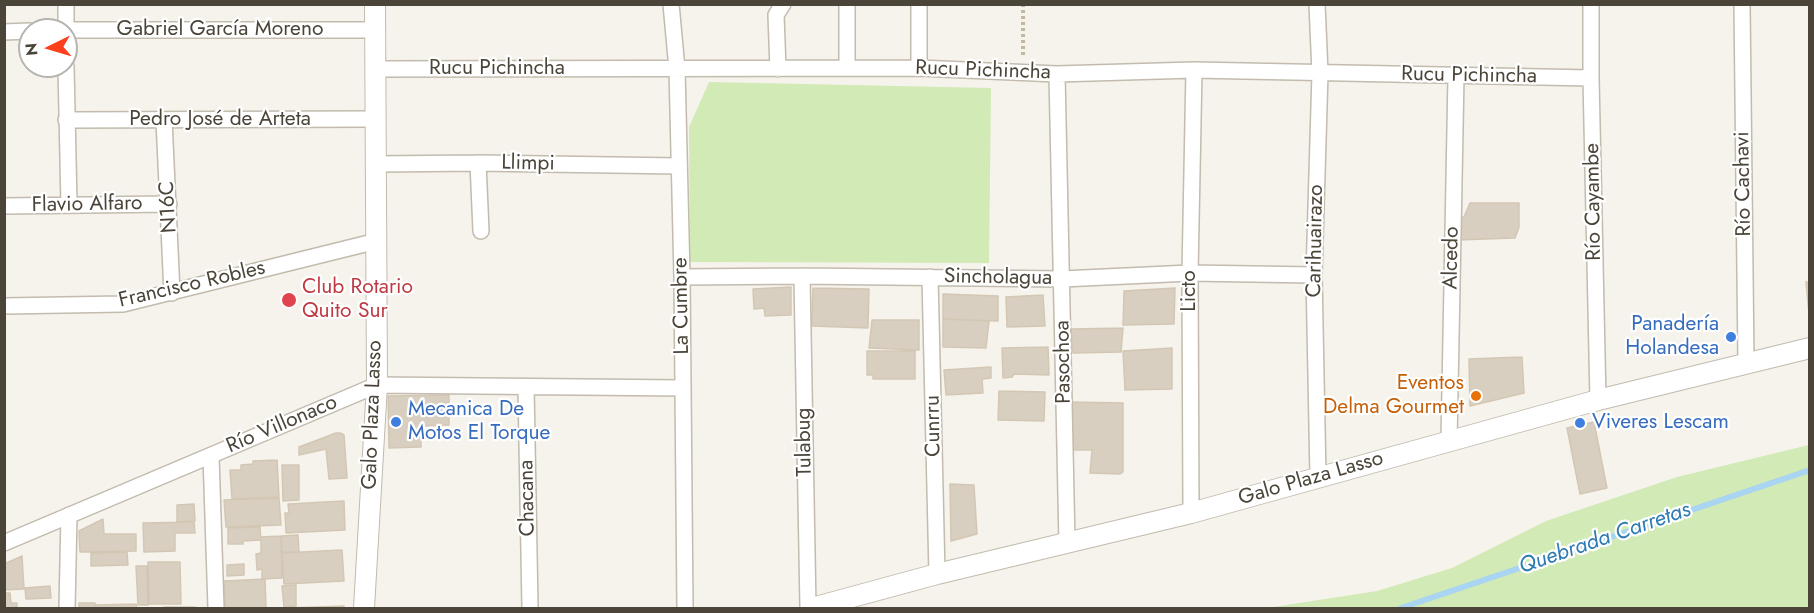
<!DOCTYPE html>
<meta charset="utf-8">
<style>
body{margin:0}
#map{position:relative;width:1814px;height:613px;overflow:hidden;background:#f6f3ec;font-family:Jost,sans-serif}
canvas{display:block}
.frame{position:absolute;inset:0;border:6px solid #4b4439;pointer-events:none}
.north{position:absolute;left:18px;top:18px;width:60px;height:60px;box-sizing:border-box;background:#fff;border:2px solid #b7b4b0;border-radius:50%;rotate:265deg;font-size:16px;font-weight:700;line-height:24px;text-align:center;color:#4b4439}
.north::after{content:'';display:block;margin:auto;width:21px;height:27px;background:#fc3f1d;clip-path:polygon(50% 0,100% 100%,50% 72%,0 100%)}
</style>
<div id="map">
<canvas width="1814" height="613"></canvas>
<div class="frame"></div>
<div class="north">N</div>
</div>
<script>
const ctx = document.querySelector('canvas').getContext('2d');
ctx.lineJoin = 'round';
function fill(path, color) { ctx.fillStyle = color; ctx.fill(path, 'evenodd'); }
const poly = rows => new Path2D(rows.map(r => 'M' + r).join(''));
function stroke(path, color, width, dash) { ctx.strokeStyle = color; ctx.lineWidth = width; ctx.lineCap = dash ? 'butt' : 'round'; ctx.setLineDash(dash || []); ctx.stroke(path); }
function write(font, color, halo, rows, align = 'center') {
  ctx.font = font + ' Jost,sans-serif'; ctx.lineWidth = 4.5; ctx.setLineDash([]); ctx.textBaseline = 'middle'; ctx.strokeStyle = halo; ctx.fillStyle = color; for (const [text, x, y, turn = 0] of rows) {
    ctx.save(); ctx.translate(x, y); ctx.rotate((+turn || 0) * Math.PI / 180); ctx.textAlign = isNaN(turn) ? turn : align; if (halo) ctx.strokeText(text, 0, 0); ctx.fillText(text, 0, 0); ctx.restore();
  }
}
fill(poly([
 [709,82,991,88,989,263,690,262,689,127],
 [1809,445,1809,608,1267,608,1377,591,1452,568,1546,521,1677,477]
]), '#d2eab5');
stroke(poly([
 [1401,608,1810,470]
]), '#a9d4f2', 6);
const building = poly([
 [1470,203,1519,203,1519,227,1515,238,1457,240,1457,218,1464,217,1470,203],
 [1806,282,1810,282,1810,314,1809,314,1806,282],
 [791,287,791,315,765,316,764,308,754,309,753,289,791,287],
 [813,288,869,289,868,328,812,326,813,288],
 [1175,288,1174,324,1123,325,1124,291,1175,288],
 [943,294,998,296,998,321,943,319,943,294],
 [1043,295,1045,326,1007,327,1006,297,1043,295],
 [943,319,989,321,986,348,943,347,943,319],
 [872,320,919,320,919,350,869,348,872,320],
 [1123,328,1121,352,1073,353,1071,329,1123,328],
 [1048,347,1049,375,1014,374,1012,377,1003,378,1002,348,1048,347],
 [1172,348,1172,389,1125,390,1123,351,1172,348],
 [867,351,915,351,915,379,873,379,873,375,867,375,867,351],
 [1522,357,1524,393,1470,406,1469,359,1522,357],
 [991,367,991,378,982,379,983,393,946,395,944,370,991,367],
 [999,391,1045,392,1044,421,998,420,999,391],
 [449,395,449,425,421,426,421,447,389,448,388,396,449,395],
 [1069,402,1123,403,1123,472,1120,474,1090,473,1092,450,1069,450,1069,402],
 [1594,422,1607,488,1580,494,1567,428,1594,422],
 [336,433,340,433,344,435,347,478,329,479,326,449,299,455,299,447,336,433],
 [277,460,279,497,232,499,230,470,241,470,241,465,253,464,253,461,277,460],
 [282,465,299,465,299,500,283,501,282,465],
 [950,484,974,485,977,534,951,541,950,484],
 [279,498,281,525,226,527,224,500,279,498],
 [344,501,345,530,286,533,285,513,289,513,288,504,344,501],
 [194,504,195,521,177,522,177,505,194,504],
 [103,519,104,534,136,534,136,551,80,552,79,531,103,519],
 [194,522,195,533,175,533,175,551,144,552,143,523,194,522],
 [260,527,261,540,243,541,243,544,228,544,228,528,260,527],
 [298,535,299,552,282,552,281,536,298,535],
 [281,536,282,578,262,579,262,569,257,570,256,554,261,553,261,537,281,536],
 [342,550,344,581,284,584,282,553,342,550],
 [127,552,128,565,91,566,91,553,127,552],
 [22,556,24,589,4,590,4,564,22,556],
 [148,562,180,562,181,604,149,604,148,562],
 [244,564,244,575,227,576,227,565,244,564],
 [136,566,147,566,148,605,138,605,136,566],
 [265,579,266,608,225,608,224,581,265,579],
 [296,585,296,606,284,607,282,586,296,585],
 [50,586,51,598,26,599,25,588,50,586],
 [4,593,10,593,11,603,17,603,17,608,4,608,4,593],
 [79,603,95,603,95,608,79,608,79,603],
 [136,604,137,608,95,608,95,605,136,604],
 [344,606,344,608,287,608,344,606],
 [164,607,195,607,195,608,164,608,164,607]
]);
fill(building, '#d8cfc1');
stroke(building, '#d3c7b4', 1.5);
const minor = poly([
 [671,4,677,69,682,277,685,608],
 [1317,4,1320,73,1314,275,1318,477],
 [1591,4,1591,78,1598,400],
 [1742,4,1746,363],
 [66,30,375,30],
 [66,30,66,4],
 [4,32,30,31],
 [66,66,69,205],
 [847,68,847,4],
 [919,68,919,4],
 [375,69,919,68,1057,74,1194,70,1591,78],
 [778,69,776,15,783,4],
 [1057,74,1067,543],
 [66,120,374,119],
 [164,120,172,293],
 [478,163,481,231],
 [376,164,478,163,679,166],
 [4,206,169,204],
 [802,276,808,608],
 [682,277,802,276,1062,279,1190,273,1314,275],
 [930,277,937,574],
 [4,306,123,304,377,241],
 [526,387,530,608],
 [1449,441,1456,76],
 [211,456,216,608],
 [1191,513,1190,273,1194,70],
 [4,543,377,385,683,388],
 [67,608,69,515]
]);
const tertiary = poly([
 [364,608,377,385,375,4],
 [812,608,937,574,1191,513,1598,400,1810,348]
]);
stroke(minor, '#c2bbae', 18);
stroke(tertiary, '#c2bbae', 22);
stroke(poly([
 [1023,4,1023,58]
]), '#c4b79f', 4, [3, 3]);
stroke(minor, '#fff', 15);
stroke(tertiary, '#fff', 20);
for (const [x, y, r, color] of [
 [289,300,8,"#e0444e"],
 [1731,337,6,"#3f7fe0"],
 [1476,396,6,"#e8710a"],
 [396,422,6,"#3f7fe0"],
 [1580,423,6,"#3f7fe0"]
]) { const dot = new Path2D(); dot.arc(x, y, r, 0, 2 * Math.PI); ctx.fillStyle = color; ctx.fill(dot); stroke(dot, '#fff', 2); }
write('21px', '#4b4439', '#fff', [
 ["Gabriel García Moreno",220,30],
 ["Rucu Pichincha",497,69],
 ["Rucu Pichincha",983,71,2],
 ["Rucu Pichincha",1469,76,1],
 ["Pedro José de Arteta",220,120],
 ["Llimpi",528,164,1],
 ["Río Cachavi",1744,184,-91],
 ["Río Cayambe",1594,202,-91],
 ["Flavio Alfaro",87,205,-1],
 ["N16C",169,207,-93],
 ["Carihuairazo",1316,241,-89],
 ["Alcedo",1452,258,-89],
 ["Sincholagua",998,278,1],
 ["Francisco Robles",192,285,-13],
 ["Licto",1190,291,-90],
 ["La Cumbre",682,306,-91],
 ["Pasochoa",1064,362,-91],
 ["Galo Plaza Lasso",373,415,-88],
 ["Río Villonaco",282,425,-23],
 ["Cunrru",934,426,-91],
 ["Tulabug",805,442,-91],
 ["Galo Plaza Lasso",1311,479,-16],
 ["Chacana",528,498,-91]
]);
write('21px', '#be3a42', '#fff', [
 ["Club Rotario",302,288],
 ["Quito Sur",302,312]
], 'left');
write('21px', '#366cbe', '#fff', [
 ["Panadería",1719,325,"right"],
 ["Holandesa",1719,349,"right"],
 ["Mecanica De",408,410],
 ["Motos El Torque",408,434],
 ["Viveres Lescam",1592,423]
], 'left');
write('21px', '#c56008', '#fff', [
 ["Eventos",1464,384],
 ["Delma Gourmet",1464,408]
], 'right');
write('italic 22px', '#2e7ab2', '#fff', [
 ["Quebrada Carretas",1605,539,-19]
]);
</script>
